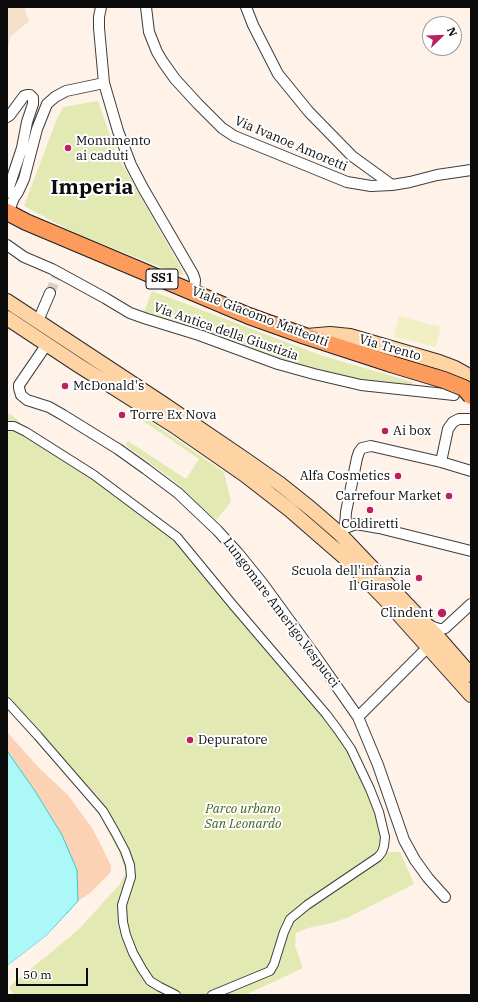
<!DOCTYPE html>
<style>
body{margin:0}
#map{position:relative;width:478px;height:1002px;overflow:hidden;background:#fff2e9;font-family:"IBM Plex Serif",serif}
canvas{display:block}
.frame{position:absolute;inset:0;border:8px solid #0b0b0b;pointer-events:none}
.north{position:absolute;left:422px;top:16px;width:40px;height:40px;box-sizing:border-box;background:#fff;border:1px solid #9d9d9d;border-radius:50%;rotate:67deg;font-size:11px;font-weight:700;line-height:16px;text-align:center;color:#0b0b0b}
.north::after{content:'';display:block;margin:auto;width:14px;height:18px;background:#bd2060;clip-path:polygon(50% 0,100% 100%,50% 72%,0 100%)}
.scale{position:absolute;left:16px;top:968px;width:72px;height:18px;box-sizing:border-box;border:2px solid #0b0b0b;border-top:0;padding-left:5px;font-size:12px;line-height:14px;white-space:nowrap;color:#0b0b0b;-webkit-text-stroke:3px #fff;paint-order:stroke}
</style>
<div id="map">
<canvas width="478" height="1002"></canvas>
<div class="frame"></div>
<div class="north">N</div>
<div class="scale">50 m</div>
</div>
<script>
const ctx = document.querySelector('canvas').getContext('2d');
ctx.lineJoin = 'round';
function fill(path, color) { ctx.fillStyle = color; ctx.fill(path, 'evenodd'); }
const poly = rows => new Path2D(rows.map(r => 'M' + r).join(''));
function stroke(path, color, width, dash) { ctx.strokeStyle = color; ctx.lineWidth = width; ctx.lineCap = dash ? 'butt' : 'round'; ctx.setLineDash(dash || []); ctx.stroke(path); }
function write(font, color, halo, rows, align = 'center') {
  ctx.font = font + ' "IBM Plex Serif",serif'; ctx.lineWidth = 4; ctx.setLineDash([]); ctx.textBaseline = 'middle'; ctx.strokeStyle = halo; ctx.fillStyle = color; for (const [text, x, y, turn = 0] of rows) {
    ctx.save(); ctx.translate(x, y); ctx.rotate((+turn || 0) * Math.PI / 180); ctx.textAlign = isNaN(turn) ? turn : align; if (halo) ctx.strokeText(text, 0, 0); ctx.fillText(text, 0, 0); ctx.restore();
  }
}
fill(poly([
 [7,7,24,7,29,21,10,37,7,55]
]), '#f5e1c9');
fill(poly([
 [98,101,116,153,182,270,183,276,75,233,24,206,56,121,63,107],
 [152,291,320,355,412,382,412,387,346,378,276,359,144,312],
 [7,413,12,415,28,430,179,535,300,678,331,715,381,809,389,838,387,852,400,852,414,884,349,917,332,923,308,928,296,933,295,946,303,968,245,995,14,995,9,987,79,929,119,885,126,873,119,852,96,809,7,709],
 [138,413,224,472,231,502,216,520,180,489,181,487,169,477,125,445,128,441,186,479,199,459,136,416]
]), '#e3e9b2');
fill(poly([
 [7,732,39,768,68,795,92,828,104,851,111,866,111,872,90,893,78,901,77,870,62,835,35,791,7,751]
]), '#fcd2b4');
fill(poly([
 [399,316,441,327,436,347,394,337]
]), '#f0f0c4');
const water = poly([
 [7,751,35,791,62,835,77,870,78,901,46,936,7,966,7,751]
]);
fill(water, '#acf7f8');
stroke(water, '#31cad0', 1);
fill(poly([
 [80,900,80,902,48,938,7,968,7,966,46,936]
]), '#fff2e9');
stroke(poly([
 [50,293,58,273]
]), '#dacfc8', 10, [10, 5]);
const pedestrian = poly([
 [7,426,14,426,26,432,94,475,177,537,233,605,326,714,338,730,351,749,370,789,379,812,385,837,384,846,382,852,378,857,307,905,290,919,284,932,274,964,270,971,212,995],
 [7,702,38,736,103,811,115,832,125,851,130,865,131,877,122,905,123,922,126,935,133,953,142,969,150,981,160,987,176,995]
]);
const minor = poly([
 [101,7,99,17,99,28,104,83,118,131,131,165,143,188,193,274,195,280,194,292],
 [146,7,149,32,157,52,163,62,175,79,198,104,222,128,234,136,347,182,371,186,392,185,410,182,437,175,471,170],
 [246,7,253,25,278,74,309,112,352,156,392,185],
 [7,117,10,115,24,96,27,95,30,95,33,98,33,104,27,122,22,148,9,187,14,198],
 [8,213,14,198,18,192,24,179,37,129,47,104,55,97,66,91,104,83],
 [7,245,24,257,52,269,105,298,130,313,147,319,199,335,278,364,314,374,361,385,454,395],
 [38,321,50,293],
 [47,344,19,385,19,388,21,395,27,400,49,407,63,415,118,449,146,469,178,493,217,530,238,553,263,584,314,654,358,717,378,765,404,840,415,860,428,878,445,897],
 [441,462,448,429,453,422,459,419,471,419],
 [345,528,346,512,357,458,359,452,362,448,371,446,441,462,471,471],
 [340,532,345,528,356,524,379,528,471,551],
 [428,624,433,627,439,629,442,629,445,628,471,604],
 [358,717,428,647]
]);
const secondary = poly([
 [7,301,162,403,243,458,280,484,310,508,339,533,437,636,471,675],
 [7,318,78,365,173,425,245,475,290,510,344,557,385,599,471,695],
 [307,336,330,334,350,336,439,362,455,368,471,377]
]);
const primary = poly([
 [7,212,26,222,249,316,305,336,391,364]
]);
stroke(pedestrian, '#3e3e3e', 10);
stroke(minor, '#3e3e3e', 12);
stroke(secondary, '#2d2d2d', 16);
stroke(primary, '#1c1c1c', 18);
stroke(pedestrian, '#fff', 8);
stroke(minor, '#fff', 10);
stroke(secondary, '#ffd4a4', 14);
stroke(primary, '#fc9b5b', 16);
const primaryBridge = poly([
 [391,364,444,380,464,388,471,396]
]);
stroke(primaryBridge, '#1c1c1c', 18, []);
stroke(primaryBridge, '#fc9b5b', 16);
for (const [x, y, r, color] of [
 [68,148,4,"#bd2060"],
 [65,386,4,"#bd2060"],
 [122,415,4,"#bd2060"],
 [385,431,4,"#bd2060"],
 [398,476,4,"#bd2060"],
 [449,496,4,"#bd2060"],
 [370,510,4,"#bd2060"],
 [419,578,4,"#bd2060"],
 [442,613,5,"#bd2060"],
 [190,740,4,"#bd2060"]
]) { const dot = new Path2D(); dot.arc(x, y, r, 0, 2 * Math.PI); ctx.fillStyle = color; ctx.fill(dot); stroke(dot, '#fff', 1.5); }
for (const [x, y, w] of [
 [162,279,32]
]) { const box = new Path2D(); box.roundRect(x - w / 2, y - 10, w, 20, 3); ctx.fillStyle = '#fff'; ctx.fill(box); stroke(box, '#0b0b0b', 1); }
write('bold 12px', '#0b0b0b', null, [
 ["SS1",162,279]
]);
write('13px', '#0b0b0b', '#fff', [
 ["Monumento",76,141],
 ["ai caduti",76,156],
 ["McDonald's",73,386],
 ["Torre Ex Nova",130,415],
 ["Ai box",393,431],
 ["Alfa Cosmetics",390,476,"right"],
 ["Carrefour Market",441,496,"right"],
 ["Coldiretti",370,524,"center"],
 ["Scuola dell'infanzia",411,571,"right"],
 ["Il Girasole",411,586,"right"],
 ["Clindent",433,613,"right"],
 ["Depuratore",198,740]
], 'left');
write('13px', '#0b0b0b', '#fff', [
 ["Via Ivanoe Amoretti",291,144,23],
 ["Viale Giacomo Matteotti",260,317,21],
 ["Via Antica della Giustizia",226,332,19],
 ["Via Trento",390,348,16],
 ["Lungomare Amerigo Vespucci",281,613,53]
]);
write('italic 13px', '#44631a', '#fff', [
 ["Parco urbano",243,809],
 ["San Leonardo",243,824]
]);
write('bold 21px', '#0b0b0b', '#fff', [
 ["Imperia",92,188]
]);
</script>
